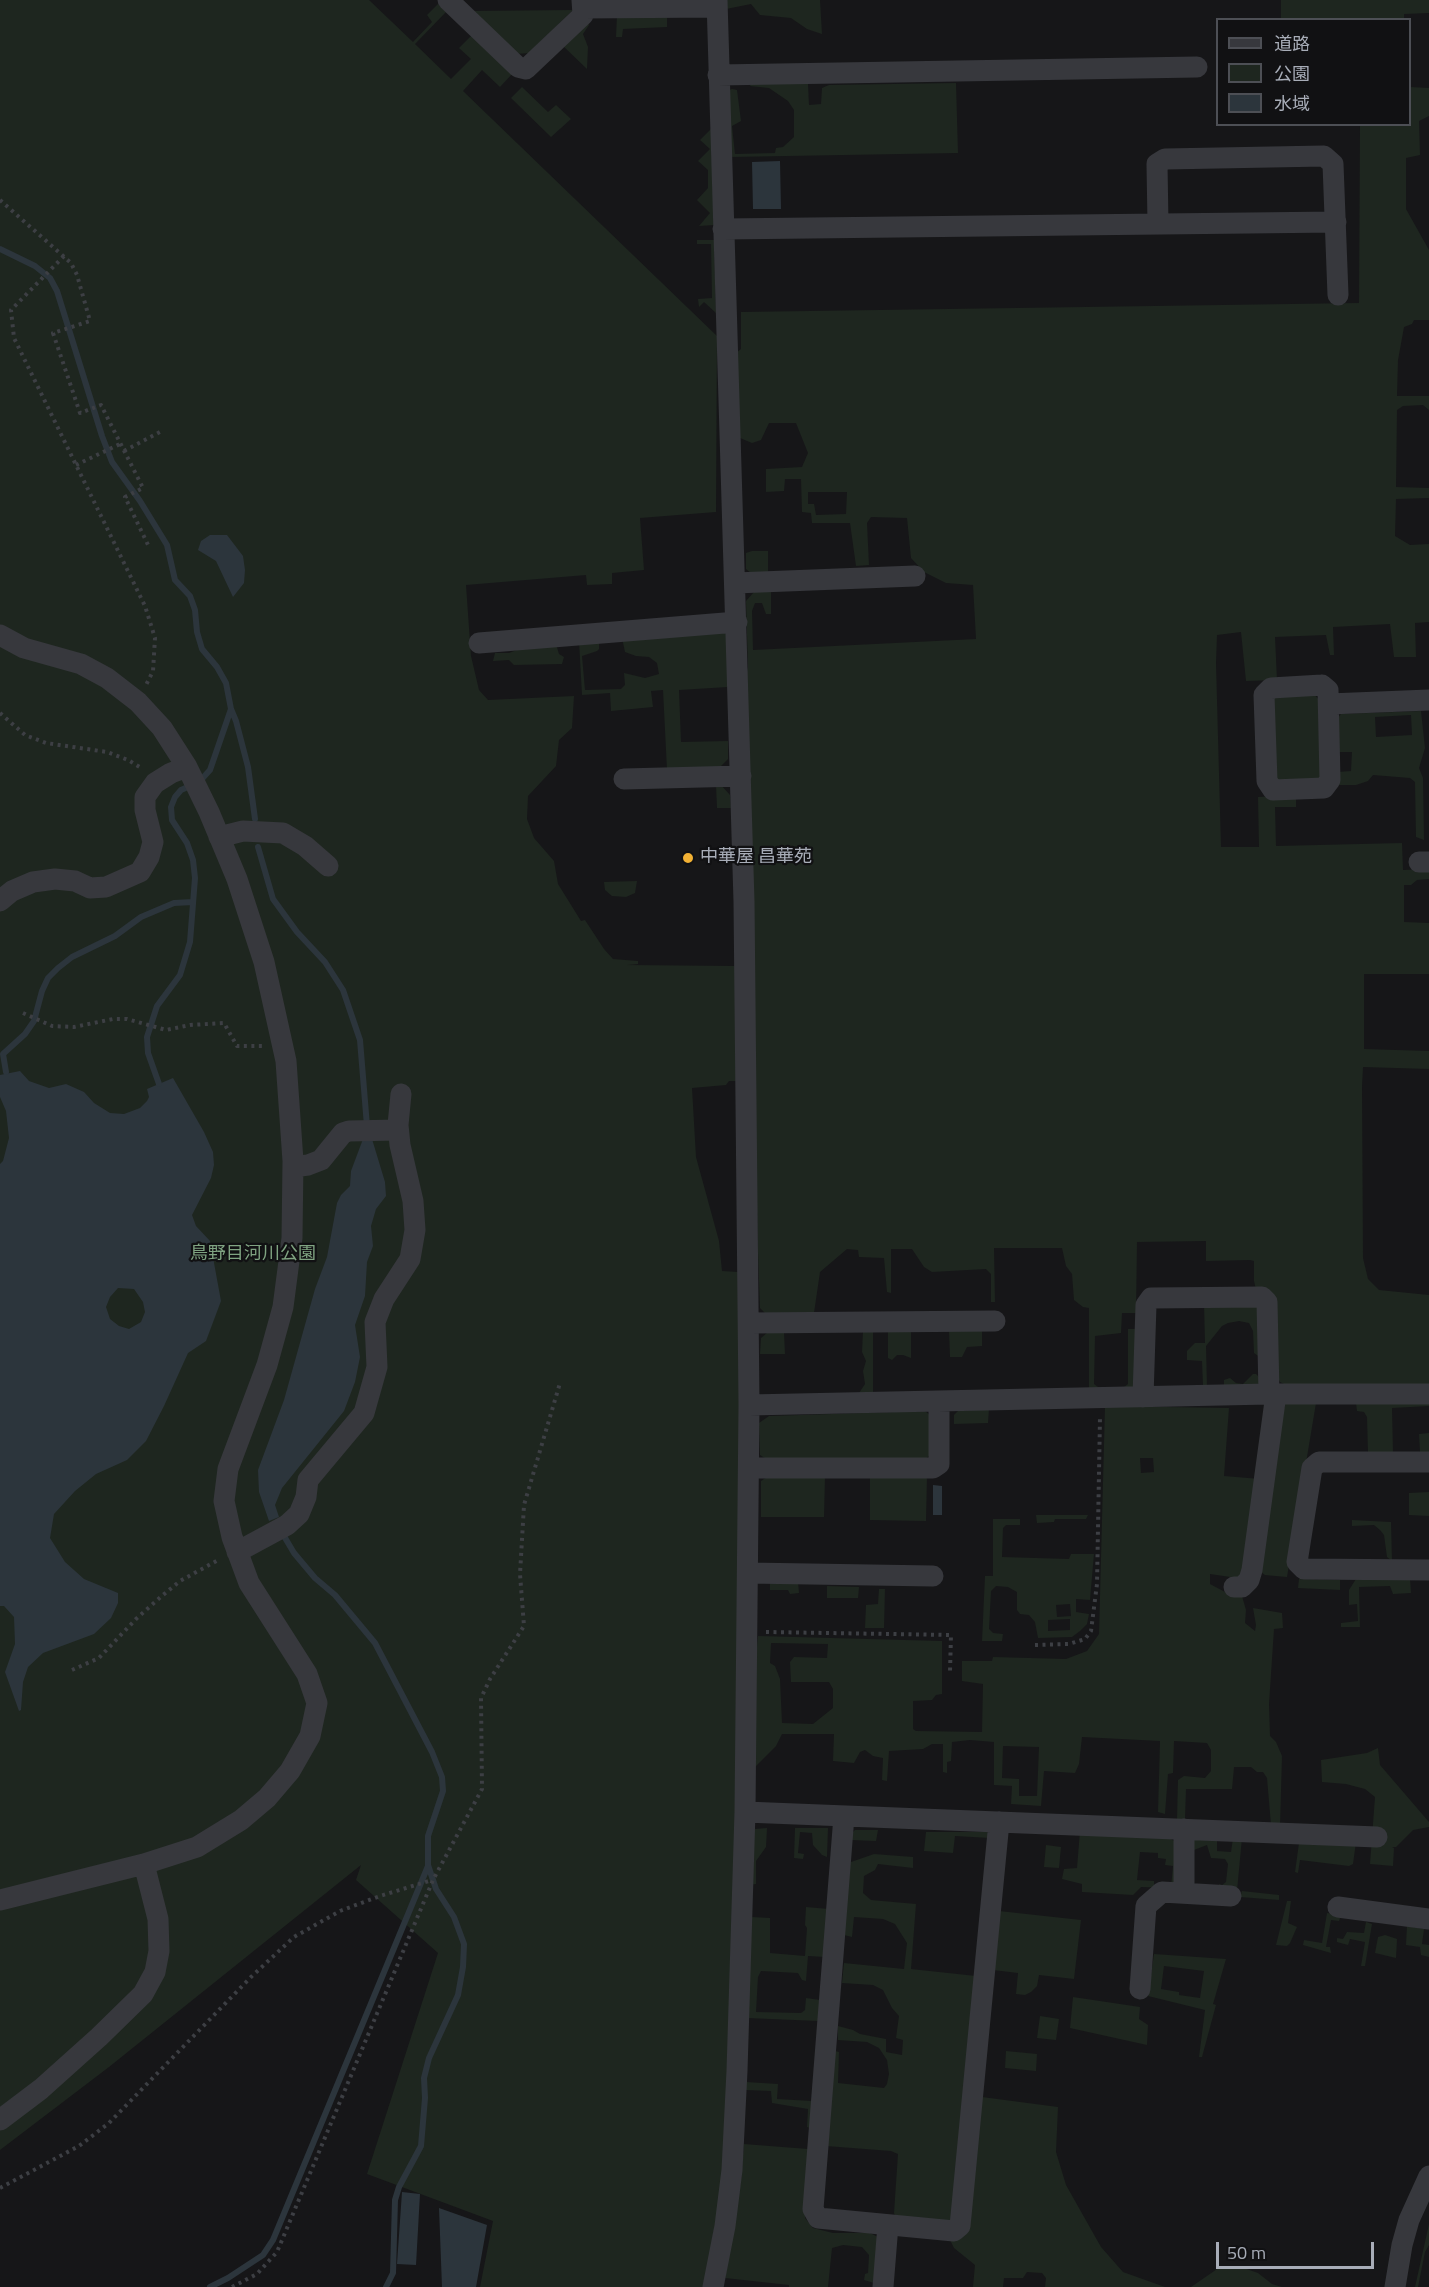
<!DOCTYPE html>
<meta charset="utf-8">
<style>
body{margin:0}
#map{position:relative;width:1429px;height:2287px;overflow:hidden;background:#161618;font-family:"Titillium Web","Noto Sans JP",sans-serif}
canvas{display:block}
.legend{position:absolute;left:1216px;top:18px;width:195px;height:108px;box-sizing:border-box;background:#111113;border:2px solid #4d4f55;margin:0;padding:8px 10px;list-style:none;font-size:18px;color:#a8adb8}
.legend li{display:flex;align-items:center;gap:12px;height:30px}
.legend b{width:30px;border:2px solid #4d4f55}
.scale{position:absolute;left:1216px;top:2242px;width:158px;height:27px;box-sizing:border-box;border:3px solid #a8adb8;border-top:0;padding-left:8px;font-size:18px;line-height:21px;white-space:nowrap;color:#a8adb8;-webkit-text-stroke:4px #111113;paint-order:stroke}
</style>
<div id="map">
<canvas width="1429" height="2287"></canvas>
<ul class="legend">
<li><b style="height:8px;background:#37383d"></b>道路</li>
<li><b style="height:16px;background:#1e261f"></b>公園</li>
<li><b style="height:16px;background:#2c353c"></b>水域</li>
</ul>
<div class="scale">50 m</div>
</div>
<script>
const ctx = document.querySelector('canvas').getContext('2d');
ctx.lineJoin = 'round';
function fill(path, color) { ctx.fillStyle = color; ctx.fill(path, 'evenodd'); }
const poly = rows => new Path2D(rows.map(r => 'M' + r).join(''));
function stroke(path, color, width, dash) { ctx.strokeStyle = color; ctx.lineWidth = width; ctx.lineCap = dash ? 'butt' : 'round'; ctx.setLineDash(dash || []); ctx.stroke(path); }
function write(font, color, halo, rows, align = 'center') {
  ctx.font = font + ' "Titillium Web","Noto Sans JP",sans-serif'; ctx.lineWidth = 4.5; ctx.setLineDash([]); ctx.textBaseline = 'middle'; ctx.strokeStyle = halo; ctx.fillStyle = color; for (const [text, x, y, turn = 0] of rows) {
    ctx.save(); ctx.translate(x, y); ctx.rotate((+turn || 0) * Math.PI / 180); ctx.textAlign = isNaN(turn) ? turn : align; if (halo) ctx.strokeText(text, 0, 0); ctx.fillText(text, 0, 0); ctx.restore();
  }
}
fill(poly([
 [0,0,369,0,413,42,432,22,427,15,438,4,446,12,415,44,451,79,471,59,459,48,472,35,513,73,500,87,482,70,463,91,717,336,716,512,640,518,644,570,612,573,612,584,587,585,586,575,466,585,471,656,479,690,488,700,574,696,572,728,559,740,556,766,528,796,527,819,534,838,554,861,558,884,581,921,585,920,604,949,613,959,638,961,638,964,627,965,735,966,738,1081,729,1081,726,1085,692,1088,696,1157,719,1241,722,1271,738,1272,756,1657,758,1636,942,1641,942,1694,936,1695,932,1700,913,1701,913,1729,916,1731,982,1732,983,1684,962,1681,962,1661,992,1661,993,1657,1066,1659,1087,1651,1099,1634,1105,1406,1229,1408,1224,1476,1260,1479,1244,1579,1210,1574,1210,1584,1225,1592,1242,1596,1246,1610,1245,1623,1255,1631,1256,1625,1253,1608,1282,1613,1283,1628,1274,1629,1269,1704,1270,1736,1276,1742,1282,1756,1280,1827,1271,1825,1267,1778,1263,1772,1257,1772,1251,1767,1234,1767,1232,1789,1186,1789,1185,1819,1177,1819,1178,1780,1184,1776,1205,1778,1211,1771,1211,1750,1207,1743,1174,1741,1173,1773,1168,1774,1165,1814,1158,1812,1160,1741,1082,1737,1079,1764,1075,1773,1044,1771,1041,1806,1011,1804,1012,1786,994,1785,994,1742,970,1740,952,1742,951,1761,947,1762,947,1773,943,1772,943,1744,932,1744,923,1749,889,1751,887,1781,882,1780,883,1758,873,1756,865,1750,860,1752,854,1763,833,1761,834,1734,782,1734,776,1746,754,1768,725,2169,704,2287,480,2287,493,2221,367,2174,438,1953,356,1880,361,1865,109,2067,0,2150],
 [1140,1458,1153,1458,1154,1472,1141,1473],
 [771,1643,828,1644,827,1658,794,1657,790,1662,791,1682,829,1682,833,1689,833,1708,813,1724,782,1723,780,1679,775,1666,770,1663],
 [1003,1746,1039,1747,1037,1796,1019,1796,1019,1779,1002,1778],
 [726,0,820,0,822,34,807,29,791,18,760,15,751,4,726,9],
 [1281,0,1429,0,1429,13,1404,14,1404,20,1281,19],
 [573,10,529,53,516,54,471,11],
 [667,14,667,27,623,29,622,37,616,37,617,15],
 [587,22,589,25,583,34,588,47,587,69,563,46],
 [956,83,958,153,730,157,727,91,732,89,737,90,741,121,732,126,735,154,775,153,776,148,783,147,794,137,794,110,788,101,769,88,750,86,751,84,808,84,809,105,821,104,822,88,829,85],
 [522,87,548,112,556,105,571,119,551,137,511,98],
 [1410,87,1429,88,1429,116,1419,121,1420,155,1406,158,1406,209,1429,250,1429,320,1414,320,1412,324,1404,327,1398,360,1397,396,1429,396,1429,410,1423,405,1403,406,1397,410,1396,487,1429,488,1429,498,1396,499,1395,536,1410,545,1429,544,1429,622,1415,623,1416,657,1394,657,1390,624,1333,627,1334,655,1330,655,1326,635,1275,637,1277,680,1246,681,1241,632,1217,635,1216,663,1221,847,1259,847,1258,797,1296,795,1296,807,1275,807,1276,846,1402,843,1403,870,1429,869,1429,879,1417,880,1411,885,1404,885,1404,922,1429,923,1429,974,1364,974,1364,1049,1429,1051,1429,1069,1363,1067,1362,1086,1363,1258,1368,1279,1379,1290,1429,1295,1429,1384,1286,1385,1280,1382,1276,1375,1254,1281,1254,1261,1250,1260,1206,1261,1206,1241,1137,1242,1136,1313,1122,1313,1121,1333,1095,1336,1094,1384,1098,1387,1124,1387,1128,1384,1128,1329,1137,1329,1137,1386,1130,1391,1089,1392,1089,1308,1083,1307,1074,1300,1072,1274,1066,1266,1062,1248,994,1248,995,1302,991,1302,991,1274,986,1269,932,1272,924,1267,912,1249,891,1249,891,1293,887,1292,884,1258,859,1257,858,1250,847,1249,820,1272,814,1313,767,1315,760,1308,758,1252,744,682,748,667,746,601,754,592,771,590,771,614,766,614,762,603,755,603,752,611,753,650,976,639,973,585,946,583,924,572,911,558,907,518,871,517,867,523,869,565,856,566,850,523,812,523,811,513,802,512,801,479,785,479,784,491,766,492,766,469,802,467,808,453,796,423,769,423,761,440,752,443,740,438,736,353,741,349,741,312,1359,303,1360,125,1410,124],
 [808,492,847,492,846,514,816,515,814,504,808,504],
 [711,129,714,225,699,226,710,213,697,200,708,188,708,170,698,161,710,149,700,140],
 [697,240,714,240,716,313,704,302,699,307,698,299,712,298,711,244,697,244],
 [752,551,768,551,768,572,751,573,746,569,746,553],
 [720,630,727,635,728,687,679,690,681,742,728,741,728,759,718,769,667,770,663,690,651,691,653,707,611,711,610,693,582,695,579,641,599,640,599,649,597,651,582,656,585,690,621,689,625,685,624,673,645,678,659,674,657,663,649,657,636,656,625,652,622,638],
 [556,644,559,654,564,657,562,664,514,665,509,660,493,661,495,653,509,653,522,648],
 [1313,693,1320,701,1322,775,1318,782,1280,784,1273,776,1270,702,1276,695],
 [1421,711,1425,748,1419,768,1423,778,1424,840,1416,837,1415,782,1410,778,1373,775,1368,781,1356,785,1337,785,1337,772,1351,771,1352,752,1337,752,1337,719,1341,714],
 [1411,715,1412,735,1376,737,1375,717],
 [716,785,721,785,730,795,731,808,717,808],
 [637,881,635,893,626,897,612,896,605,890,604,882],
 [1253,1302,1261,1309,1261,1358,1254,1353,1253,1331,1249,1323,1239,1321,1228,1323,1222,1326,1206,1346,1207,1387,1203,1386,1202,1361,1187,1360,1187,1351,1195,1343,1205,1343,1204,1304],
 [982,1330,982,1346,967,1347,962,1357,950,1357,949,1331],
 [863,1331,873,1331,873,1393,859,1393,865,1384,863,1371,866,1361,862,1352],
 [888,1331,911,1331,911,1358,903,1355,897,1355,892,1360,888,1358],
 [768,1332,784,1332,785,1354,760,1354,761,1338],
 [1253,1374,1256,1374,1262,1380,1254,1388,1224,1388,1224,1380,1230,1378,1236,1383,1243,1384],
 [1429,1401,1429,1406,1392,1408,1393,1453,1368,1453,1367,1417,1364,1412,1357,1411,1356,1403],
 [1285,1402,1316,1403,1287,1577,1265,1575,1258,1570],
 [989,1409,988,1423,954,1424,954,1415,958,1411],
 [925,1411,932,1417,932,1452,926,1459,769,1461,760,1455,759,1423,769,1416],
 [1429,1433,1429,1452,1420,1452,1419,1434],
 [927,1476,926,1521,870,1520,870,1477],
 [767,1477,825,1477,824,1517,761,1517,761,1481],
 [1429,1492,1429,1516,1409,1515,1409,1493],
 [1036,1515,1088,1515,1086,1519,1055,1519,1054,1522,1037,1523],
 [993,1519,1020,1519,1020,1525,1006,1525,1003,1528,1002,1557,1069,1559,1071,1554,1094,1554,1090,1600,1076,1599,1076,1612,1089,1614,1087,1624,1080,1631,1072,1637,1038,1638,1035,1622,1029,1615,1020,1614,1017,1610,1017,1592,1008,1587,996,1586,991,1591,989,1629,993,1633,1003,1634,1002,1641,982,1641,985,1576,993,1576],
 [1070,1604,1071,1616,1057,1617,1056,1605],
 [1070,1619,1070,1630,1048,1631,1048,1620],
 [1352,1520,1391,1522,1392,1561,1387,1557,1384,1535,1380,1530,1374,1525,1352,1526],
 [1410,1578,1411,1593,1393,1594,1390,1586,1359,1587,1360,1627,1341,1627,1341,1623,1358,1621,1357,1604,1349,1605,1349,1590,1356,1579],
 [1299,1579,1340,1580,1340,1590,1298,1588],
 [770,1582,798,1582,799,1593,790,1594,788,1590,770,1590],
 [827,1586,859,1587,858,1598,827,1598],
 [879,1589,885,1589,884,1628,865,1628,866,1605,878,1604],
 [1378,1748,1380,1765,1429,1822,1429,1827,1413,1830,1396,1847,1392,1847,1394,1848,1393,1866,1370,1864,1375,1797,1365,1789,1346,1784,1322,1782,1321,1760,1367,1753],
 [767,1828,766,1847,756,1861,756,1884,749,1885,751,1835,755,1829],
 [795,1828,828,1828,827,1857,822,1855,813,1845,812,1833,800,1832,798,1853,804,1854,803,1859,794,1858],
 [855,1830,878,1830,876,1841,851,1840,850,1835],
 [1080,1831,1169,1838,1176,1842,1176,1884,1172,1888,1141,1887,1133,1895,1082,1892,1082,1884,1062,1879,1064,1869,1077,1868],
 [1140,1852,1158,1853,1158,1858,1166,1859,1165,1865,1173,1866,1171,1887,1154,1885,1154,1881,1137,1880],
 [926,1832,987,1832,990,1836,990,1838,955,1836,953,1853,924,1851],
 [1195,1836,1217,1837,1217,1851,1231,1852,1233,1838,1242,1838,1237,1891,1219,1890,1219,1884,1222,1885,1226,1882,1228,1864,1225,1859,1211,1858,1207,1845,1194,1850,1189,1842],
 [1356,1842,1353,1864,1349,1866,1300,1860,1298,1873,1295,1872,1299,1843],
 [1046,1845,1061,1847,1059,1868,1044,1867],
 [874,1854,913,1857,913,1868,878,1864,875,1870,864,1876,863,1893,871,1900,916,1904,911,1969,976,1976,982,2097,1058,2107,1056,2152,1066,2185,1101,2247,1123,2272,1165,2287,1045,2287,1046,2278,1042,2273,1027,2272,1023,2278,1004,2278,1003,2287,973,2287,975,2265,954,2248,942,2224,896,2218,894,2213,898,2154,891,2151,826,2146,835,2051,839,2052,838,2083,884,2088,887,2084,889,2074,887,2060,879,2048,867,2042,838,2040,838,2026,853,2030,860,2034,886,2039,886,2052,902,2055,903,2040,896,2038,899,2016,892,2008,883,1990,873,1985,842,1983,844,1963,904,1969,907,1943,895,1924,883,1919,854,1917,852,1937,844,1935,848,1866,851,1862],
 [1242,1891,1279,1895,1279,1900,1240,1897],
 [1287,1901,1291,1901,1288,1923,1297,1927,1290,1943,1287,1946,1276,1945],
 [806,1907,829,1909,825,1957,808,1956,806,1981,802,1980,798,1973,761,1971,758,1977,756,2012,801,2013,805,2010,806,1998,820,2000,818,2021,747,2018,751,1917,770,1918,770,1953,805,1956,807,1928,805,1925],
 [999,1911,1081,1920,1074,1979,1039,1975,1037,1986,1031,1992,1025,1995,1016,1994,1018,1973,993,1970],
 [1327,1913,1341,1915,1339,1921,1331,1920,1326,1947,1330,1947,1331,1953,1303,1945,1304,1940,1322,1943],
 [1366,1922,1372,1924,1365,1966,1361,1966,1365,1942,1350,1939,1348,1945,1337,1942,1337,1938,1343,1939,1347,1932,1364,1933],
 [1407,1926,1424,1929,1422,1944,1429,1945,1429,1957,1421,1955,1420,1947,1406,1945],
 [1385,1935,1397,1939,1396,1958,1375,1953,1378,1937],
 [1154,1954,1226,1959,1213,2004,1216,2005,1202,2057,1199,2057,1205,2010,1148,1996],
 [1164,1966,1204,1971,1200,1998,1179,1995,1179,1992,1161,1989],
 [1073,1997,1140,2007,1139,2019,1148,2025,1147,2045,1070,2028],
 [1040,2016,1059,2019,1056,2040,1037,2038],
 [1006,2051,1037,2054,1036,2071,1005,2068],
 [746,2082,778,2084,777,2099,812,2101,810,2128,807,2127,808,2109,772,2103,771,2091,745,2090],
 [744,2144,808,2149,805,2218,813,2228,833,2233,870,2233,878,2237,874,2283,864,2280,865,2274,868,2273,869,2255,862,2247,843,2245,832,2248,828,2287,789,2287,789,2285,725,2278,741,2180],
 [1429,2224,1429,2245,1425,2252,1418,2287,1415,2287],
 [1238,2266,1258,2273,1272,2284,1282,2287,1191,2287,1220,2267]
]), '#1e261f');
fill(poly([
 [780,161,781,209,753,209,752,162],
 [210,535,227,535,243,556,245,570,244,583,233,597,216,561,198,550,201,541],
 [20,1071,29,1081,49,1088,66,1084,84,1092,94,1103,110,1113,124,1114,140,1108,147,1101,149,1097,147,1089,173,1078,204,1132,213,1152,214,1165,211,1178,192,1215,196,1226,210,1241,221,1301,206,1341,188,1353,164,1406,146,1441,127,1460,96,1474,75,1491,54,1514,50,1538,65,1562,84,1579,118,1593,118,1603,111,1618,94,1634,43,1653,28,1667,23,1682,21,1710,19,1711,5,1672,15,1644,14,1617,4,1606,0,1606,0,1164,3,1161,9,1138,6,1111,0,1097,0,1075],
 [118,1288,134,1289,143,1302,145,1312,141,1322,129,1329,119,1326,110,1319,106,1307,110,1297],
 [363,1139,372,1139,385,1182,386,1196,376,1209,371,1226,373,1246,367,1262,365,1296,355,1325,360,1357,355,1382,344,1411,282,1488,275,1505,279,1517,269,1521,259,1492,258,1470,284,1400,315,1289,327,1257,337,1203,341,1195,350,1186,351,1171],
 [933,1485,942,1486,942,1515,933,1515],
 [402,2192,420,2194,416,2265,397,2264],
 [439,2208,487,2225,476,2287,442,2287]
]), '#2c353c');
stroke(poly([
 [0,249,35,266,50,278,57,291,102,436,112,462,140,501,167,545,175,580,190,596,195,610,197,632,202,649,217,667,226,683,231,709,236,721,248,767,255,819],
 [200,781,210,770,231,709],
 [258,847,273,899,297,932,325,962,343,990,360,1040,367,1126],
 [6,1072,3,1054,25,1034,34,1021,42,991,48,978,58,968,72,957,115,936,141,917,174,903,193,902],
 [159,1084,148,1053,147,1037,157,1006,180,975,190,942,195,878,193,860,187,843,172,820,171,807,175,797,181,790,190,786],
 [281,1531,294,1553,315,1578,335,1595,375,1643,432,1752,442,1777,443,1791,428,1836,428,1865,436,1889,454,1917,464,1944,463,1967,458,1995,429,2058,424,2078,425,2098,421,2146,399,2187,395,2200,393,2273,386,2287],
 [210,2287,228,2278,263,2255,273,2240,428,1866]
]), '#2c353c', 6);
stroke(poly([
 [0,200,71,263,77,275,90,321,53,333,80,413,101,405,143,488,125,497,149,547],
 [64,256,11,310,14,338,145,606,155,638,153,671,146,685],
 [124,451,160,432],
 [76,465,120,444],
 [0,713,25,735,46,743,107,752,128,760,143,769],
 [23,1013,52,1026,74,1027,113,1019,127,1019,166,1030,190,1025,224,1023,237,1046,263,1046],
 [766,1632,951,1635,950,1672],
 [1035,1645,1069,1644,1085,1639,1091,1631,1097,1584,1100,1417],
 [72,1670,99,1658,136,1619,163,1595,180,1581,220,1559],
 [0,2188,79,2146,109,2123,251,1977,294,1937,340,1911,380,1896,432,1880],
 [232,2287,257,2274,277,2252,433,1880,482,1789,481,1698,490,1679,524,1626,520,1574,524,1505,560,1383]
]), '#3d3f44', 4, [3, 4.5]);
stroke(poly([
 [448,0,518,67,526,69,583,15,582,0],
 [583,8,717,7],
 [718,75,1197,67],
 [1158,224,1157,164,1165,159,1324,156,1333,164,1338,295],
 [723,229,1336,222],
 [735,583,915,576],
 [0,635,24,648,81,664,107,678,138,702,162,728,187,767,209,812,237,879,264,962,286,1061,293,1161,292,1238,283,1307,267,1365,228,1469,224,1501,232,1537,249,1583,307,1674,317,1703,310,1736,290,1771,267,1798,241,1820,197,1847,144,1864,0,1900],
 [479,643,737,622],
 [1322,685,1328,690,1330,780,1324,788,1273,790,1267,781,1264,695,1271,688,1322,685],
 [1329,704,1429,700],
 [624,779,741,776],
 [219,837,243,831,283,833,305,846,328,866],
 [1419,862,1429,862],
 [0,901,12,891,33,882,55,879,75,881,90,888,106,887,140,872,149,857,153,842,145,810,145,797,155,783,171,773,187,767],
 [293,1167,308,1165,321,1160,343,1133,349,1131,398,1130],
 [750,1323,995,1321],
 [1143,1397,1146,1305,1151,1298,1262,1297,1267,1302,1269,1394],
 [749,1405,1269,1394,1429,1394],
 [1429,1462,1319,1462,1312,1468,1297,1562,1304,1569,1429,1570],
 [749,1468,933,1468,939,1464,939,1401],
 [237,1552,287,1525,299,1514,306,1497,308,1480,364,1413,377,1367,375,1322,384,1299,410,1259,415,1230,413,1201,400,1145,398,1125,401,1094],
 [748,1573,933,1576],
 [1234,1587,1242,1587,1249,1580,1252,1570,1276,1394],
 [745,1812,1377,1837],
 [844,1816,813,2209,818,2218,954,2231,960,2226,999,1822],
 [1184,1893,1184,1829],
 [1338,1907,1429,1919],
 [1140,1989,1146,1906,1162,1892,1231,1896],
 [0,2120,41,2089,99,2037,143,1994,155,1972,159,1951,158,1919,144,1864],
 [713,2287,725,2226,732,2170,737,2071,745,1812,749,1405,744,901,717,0],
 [883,2287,888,2225],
 [1395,2287,1402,2245,1409,2220,1429,2176]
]), '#37383d', 21);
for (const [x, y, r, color] of [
 [688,858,6,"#f2b134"]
]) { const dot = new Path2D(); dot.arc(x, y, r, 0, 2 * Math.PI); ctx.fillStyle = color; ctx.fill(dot); stroke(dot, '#111113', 2); }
write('18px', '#a8adb8', '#111113', [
 ["中華屋 昌華苑",700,858]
], 'left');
write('18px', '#7fa381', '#111113', [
 ["鳥野目河川公園",253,1255]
]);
</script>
